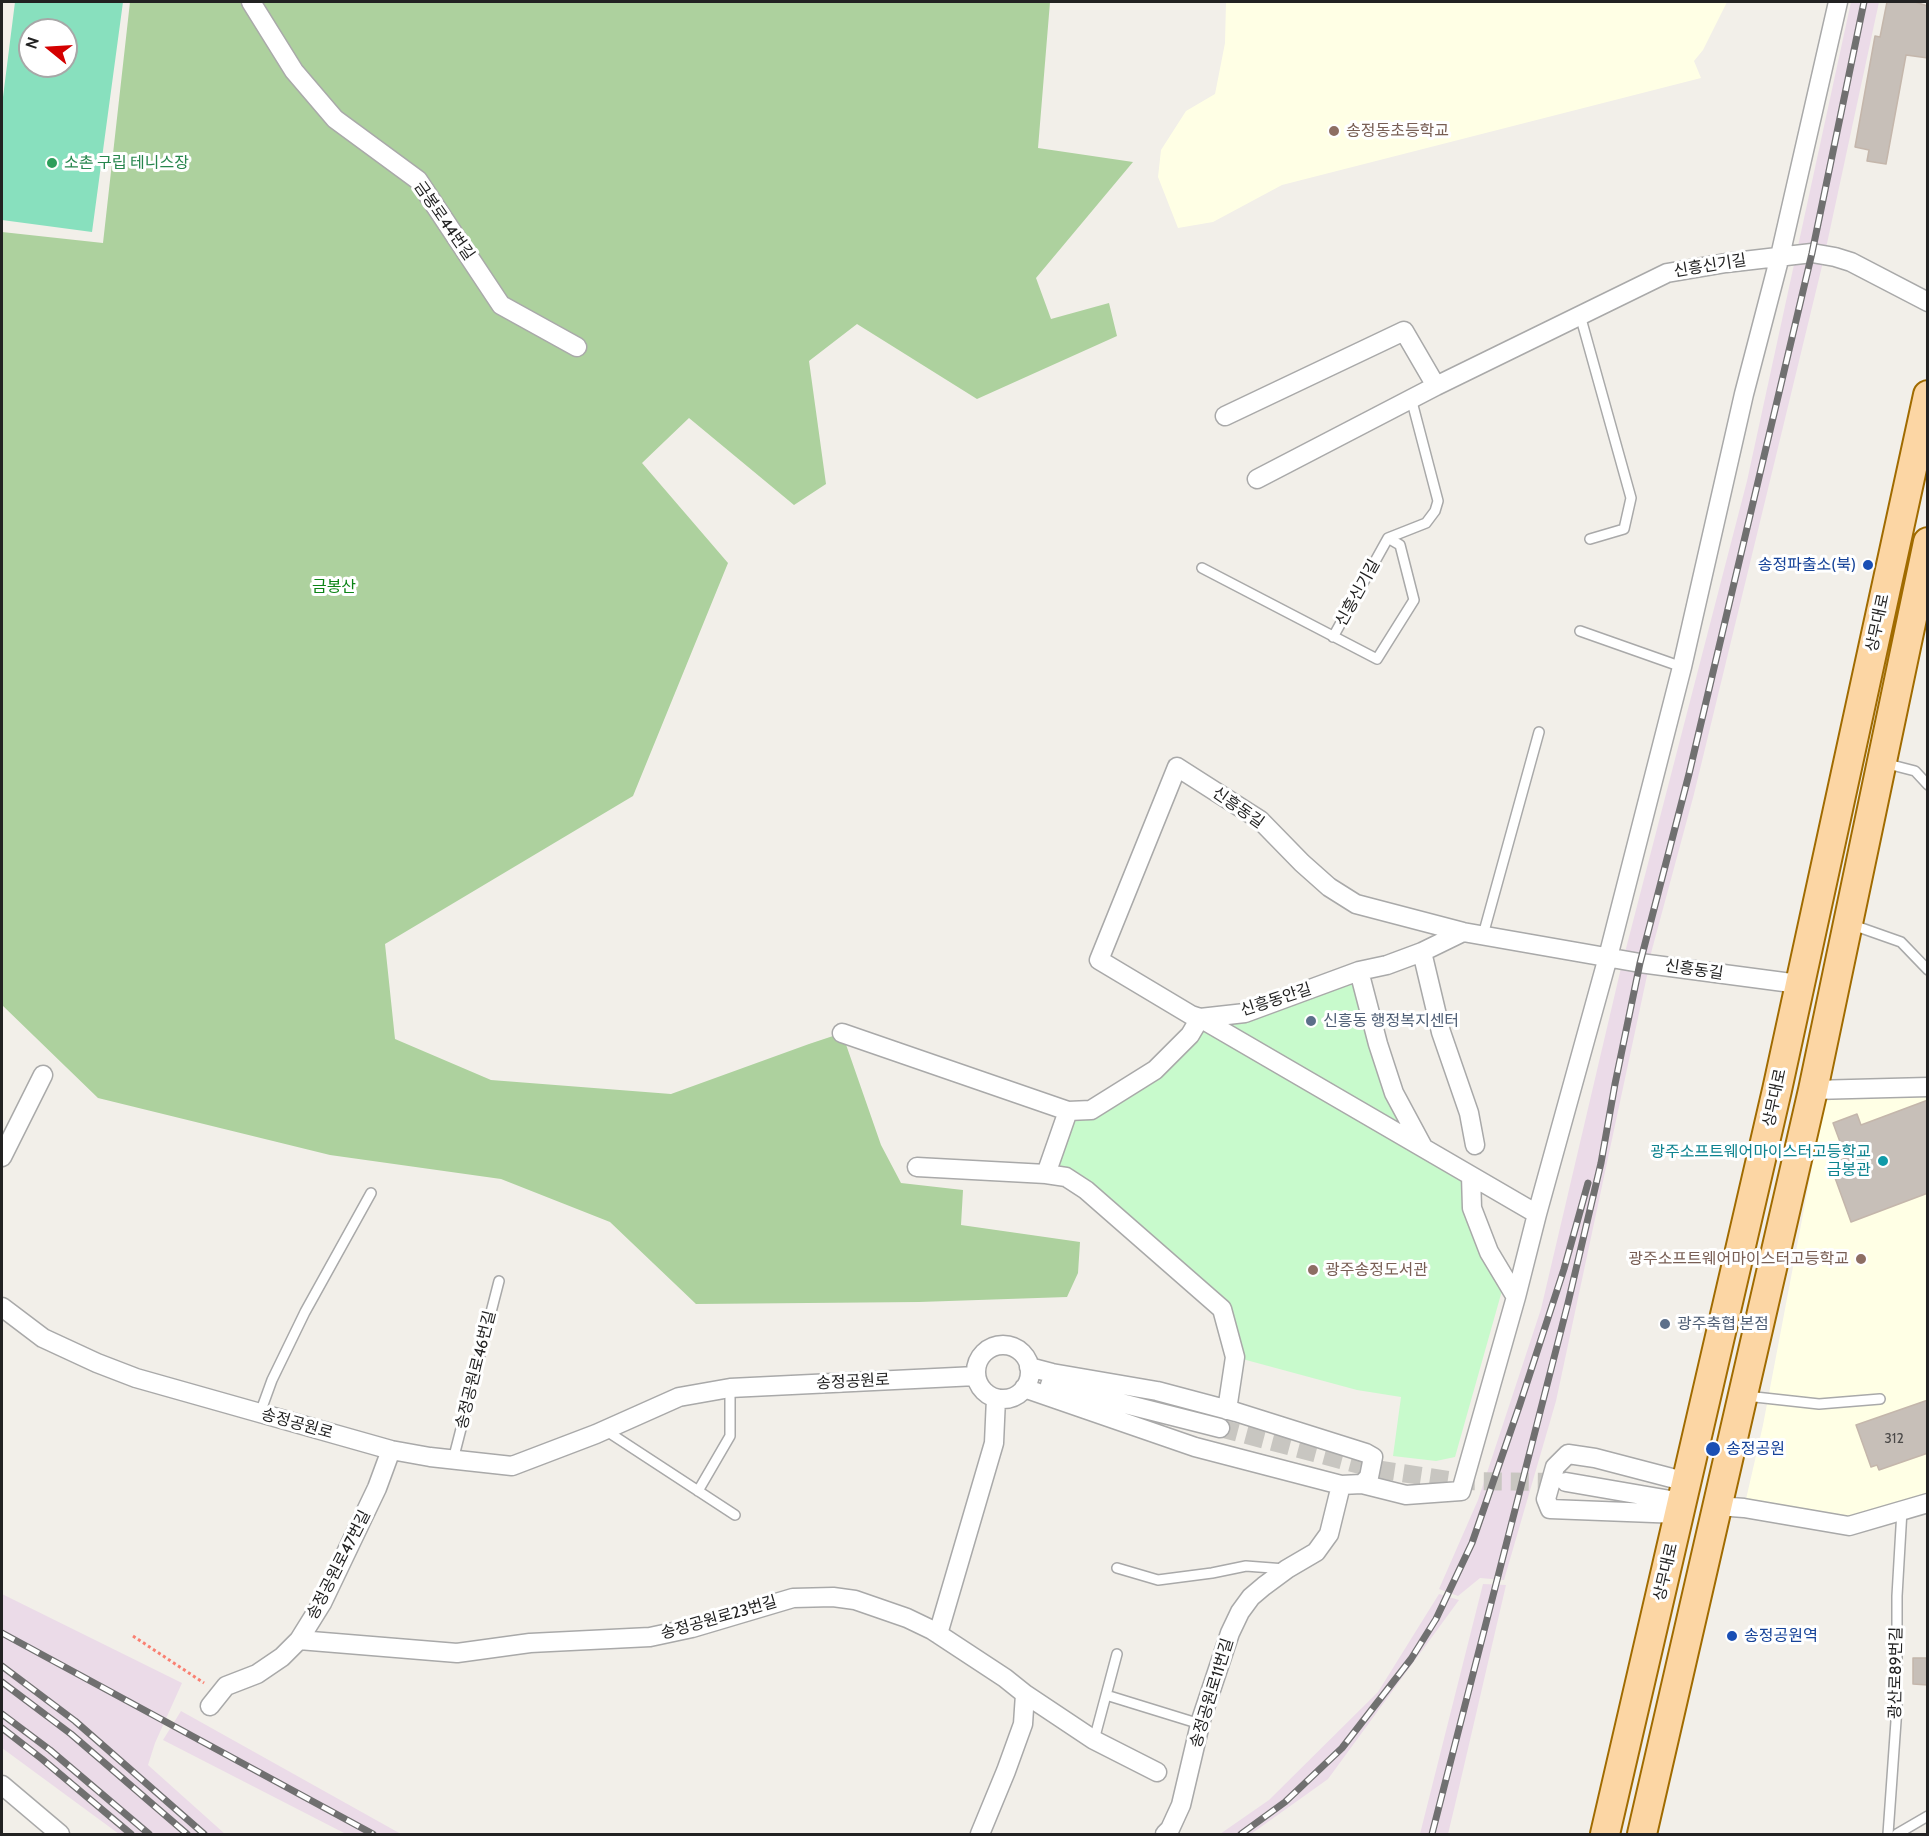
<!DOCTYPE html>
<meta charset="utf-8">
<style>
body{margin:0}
#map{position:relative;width:1929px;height:1836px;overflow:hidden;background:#f2efe9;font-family:Cabin,sans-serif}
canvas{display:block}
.frame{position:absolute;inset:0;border:3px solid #222;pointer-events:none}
.north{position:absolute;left:18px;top:18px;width:60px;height:60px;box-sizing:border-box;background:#fff;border:2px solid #a7a7a7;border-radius:50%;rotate:288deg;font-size:16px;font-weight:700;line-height:24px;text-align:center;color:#222}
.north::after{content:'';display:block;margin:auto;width:21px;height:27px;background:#d40000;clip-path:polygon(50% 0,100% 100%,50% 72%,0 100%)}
</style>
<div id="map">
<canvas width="1929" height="1836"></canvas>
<div class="frame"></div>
<div class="north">N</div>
</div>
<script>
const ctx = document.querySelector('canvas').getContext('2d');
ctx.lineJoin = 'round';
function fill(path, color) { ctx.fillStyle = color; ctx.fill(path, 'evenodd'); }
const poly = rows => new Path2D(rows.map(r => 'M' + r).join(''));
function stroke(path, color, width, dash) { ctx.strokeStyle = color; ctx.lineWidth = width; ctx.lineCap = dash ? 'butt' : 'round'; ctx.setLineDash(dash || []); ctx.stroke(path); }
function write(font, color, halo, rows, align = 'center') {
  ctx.font = font + ' Cabin,"Noto Sans KR",sans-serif'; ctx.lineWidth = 6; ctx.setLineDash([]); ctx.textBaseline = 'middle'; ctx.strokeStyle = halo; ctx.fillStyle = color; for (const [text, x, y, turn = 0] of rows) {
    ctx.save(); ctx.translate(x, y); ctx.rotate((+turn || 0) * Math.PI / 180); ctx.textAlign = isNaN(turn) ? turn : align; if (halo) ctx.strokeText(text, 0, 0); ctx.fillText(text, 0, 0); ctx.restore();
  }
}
fill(poly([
 [1851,2,1879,2,1823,262,1694,794,1647,968,1622,964,1747,481],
 [1621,968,1648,971,1556,1401,1504,1580,1480,1578,1458,1596,1439,1589,1478,1500,1541,1309],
 [1483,1584,1506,1585,1454,1809,1448,1834,1420,1834],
 [2,1594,182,1683,155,1743,148,1765,225,1834,119,1834,2,1748],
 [1439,1594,1459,1600,1328,1779,1251,1834,1220,1834,1269,1800,1378,1692],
 [181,1711,401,1834,346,1834,163,1740]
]), '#ebdbe8');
fill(poly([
 [1226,2,1727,2,1703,50,1694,61,1701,78,1282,185,1213,222,1178,228,1158,177,1161,150,1186,111,1215,94,1225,43],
 [1927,1087,1927,1503,1849,1526,1744,1508,1763,1425,1826,1093]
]), '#ffffe5');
fill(poly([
 [130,2,1050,2,1038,148,1133,162,1036,278,1051,319,1109,303,1117,336,977,399,857,324,809,361,826,484,794,505,689,418,642,463,728,563,633,796,385,944,395,1039,491,1080,671,1094,809,1044,842,1033,881,1145,901,1183,963,1190,961,1225,1080,1242,1078,1273,1067,1297,919,1302,696,1304,610,1222,501,1179,330,1155,98,1098,2,1005,2,232,103,243]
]), '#add19e');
fill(poly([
 [1359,972,1423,1147,1471,1176,1472,1208,1505,1280,1455,1457,1436,1461,1393,1456,1401,1397,1357,1390,1235,1357,1222,1309,1050,1163,1068,1111,1091,1110,1190,1035]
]), '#c8facc');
fill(poly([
 [15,2,123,2,92,232,2,220,2,105],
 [30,30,66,30,66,66,30,66]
]), '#88e0be');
const building = poly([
 [1887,2,1915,2,1928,6,1928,58,1906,55,1886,164,1867,161,1869,150,1855,147,1875,36,1880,37,1887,2],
 [1928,1100,1928,1193,1851,1222,1830,1164,1846,1158,1833,1123,1857,1114,1861,1125,1928,1100],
 [1928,1400,1928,1453,1879,1470,1877,1465,1871,1467,1856,1425,1928,1400],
 [1913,1658,1928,1658,1928,1685,1913,1684,1913,1658]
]);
fill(building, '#c7bfb8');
stroke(building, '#c4b6ab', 1.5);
stroke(poly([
 [1220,1428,1375,1469,1455,1481,1564,1482]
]), '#c8c6c1', 18, [18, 9]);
const lane = poly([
 [1580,315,1631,498,1624,529,1590,539],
 [1202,568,1377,659,1414,600,1400,545,1388,538],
 [1580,631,1682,667],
 [1333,637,1388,538,1426,523,1435,511,1438,501,1411,398],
 [1884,763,1915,771,1928,785],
 [1850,924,1901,942,1928,970],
 [1483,935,1539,732],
 [1746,1396,1819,1404,1880,1399],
 [260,1413,272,1380,305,1312,371,1193],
 [605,1430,735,1515],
 [453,1460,499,1281],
 [698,1491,730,1436,730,1388],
 [1117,1568,1158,1580,1212,1573,1246,1566,1285,1569],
 [1106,1695,1200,1724],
 [1094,1740,1117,1654],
 [1888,1834,1897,1707,1897,1596,1902,1510],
 [1897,1834,1928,1816]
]);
const street = poly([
 [251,2,294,71,335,119,418,180,501,305,577,347],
 [1225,416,1404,331,1436,386],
 [1257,479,1436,386,1667,273,1726,263,1812,253,1835,257,1851,262,1928,302],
 [1463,932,1422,952,1387,965,1359,971,1245,1013,1200,1018,1191,1015,1099,960,1177,767,1260,820,1302,863,1329,887,1356,904,1463,932,1640,963,1799,984],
 [1422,952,1441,1032,1469,1113,1475,1145],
 [1359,971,1378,1044,1394,1093,1423,1147],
 [842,1033,1068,1111],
 [1813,1090,1928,1087],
 [2,1157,43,1075],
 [917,1167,1046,1174],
 [1471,1176,1472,1208,1489,1252,1516,1297],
 [2,1307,43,1338,97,1363,136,1378,391,1450,430,1457,512,1466,596,1434,679,1397,730,1388,976,1376],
 '976 1372a27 27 0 1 1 54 0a27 27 0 1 1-54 0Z',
 [1050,1385,1220,1428],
 [1024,1388,1195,1447,1341,1485,1362,1484,1369,1477,1373,1457,1366,1453,1236,1412,1157,1391,1052,1373,1029,1367],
 [1227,1410,1235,1357,1222,1309,1086,1190,1066,1177,1046,1174,1068,1111,1091,1110,1155,1070,1190,1035,1200,1018,1537,1214],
 [1566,1482,1682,1502],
 [1362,1484,1406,1495,1461,1491,1516,1297,1537,1214,1608,957,1682,667,1744,394,1780,256,1838,2],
 [1718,1506,1744,1508,1849,1526,1928,1503],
 [1679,1514,1550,1509,1546,1499,1555,1467,1568,1454,1595,1458,1687,1482],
 [938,1634,994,1443,996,1398],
 [299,1640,457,1653,530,1643,650,1637,692,1628,793,1598,833,1597,855,1600,907,1618,932,1630,1005,1678,1025,1694,1023,1724,1006,1771,980,1834],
 [1025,1694,1094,1740,1157,1772],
 [210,1706,226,1686,257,1674,282,1657,299,1640,322,1603,377,1488,391,1450],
 [2,1785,60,1834],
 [1165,1834,1170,1829,1181,1805,1201,1720,1230,1633,1240,1612,1251,1597,1264,1586,1287,1569,1316,1552,1329,1534,1341,1485]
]);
const primary = poly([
 [1605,1834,1777,1090,1928,395],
 [1642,1834,1813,1090,1928,542]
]);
stroke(lane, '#a9a9a9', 12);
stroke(street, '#a9a9a9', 21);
stroke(primary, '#a06b00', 32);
stroke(poly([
 [133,1636,204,1683]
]), '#fa8072', 3, [3, 3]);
stroke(lane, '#fff', 9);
stroke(street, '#fff', 18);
stroke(primary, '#fcd6a4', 28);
const rail = poly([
 [2,1633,373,1834],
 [2,1666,75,1721,204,1834],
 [2,1682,71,1734,187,1834],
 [2,1714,50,1750,149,1834],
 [2,1728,42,1759,131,1834],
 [1241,1834,1285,1802,1342,1748,1411,1659,1436,1619,1472,1543,1520,1404,1564,1269,1588,1183],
 [1432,1834,1568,1303,1601,1163,1615,1084,1640,963,1689,774,1812,253,1864,2]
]);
stroke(rail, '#707070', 7);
stroke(rail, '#fff', 4.5, [14]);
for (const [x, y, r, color] of [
 [1334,131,6,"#8d6e63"],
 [52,163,6,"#2e9e5b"],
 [1868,565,6,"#1a4fb4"],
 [1311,1021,6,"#5c6f8a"],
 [1883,1161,6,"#0f9aa8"],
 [1861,1259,6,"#8d6e63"],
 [1313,1270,6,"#8d6e63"],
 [1665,1324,6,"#5c6f8a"],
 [1713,1449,8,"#1a4fb4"],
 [1732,1636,6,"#1a4fb4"]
]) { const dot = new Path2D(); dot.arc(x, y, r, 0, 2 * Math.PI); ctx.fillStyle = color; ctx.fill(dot); stroke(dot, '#fff', 2); }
write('14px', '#4b4948', null, [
 ["312",1894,1439]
]);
write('16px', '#785e54', '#fff', [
 ["송정동초등학교",1346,131],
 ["광주소프트웨어마이스터고등학교",1849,1259,"right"],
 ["광주송정도서관",1325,1270]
], 'left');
write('16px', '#27864d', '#fff', [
 ["소촌 구립 테니스장",64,163]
], 'left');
write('16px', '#222', '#fff', [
 ["금봉로44번길",444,221,55],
 ["신흥신기길",1710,266,-9],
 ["신흥신기길",1358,593,-61],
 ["상무대로",1878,623,-78],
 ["신흥동길",1238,808,35],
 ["신흥동길",1694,970,8],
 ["신흥동안길",1276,1000,-18],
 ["상무대로",1775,1098,-78],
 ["송정공원로46번길",476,1370,-76],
 ["송정공원로",853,1382,-3],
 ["송정공원로",297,1424,16],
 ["송정공원로47번길",339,1565,-63],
 ["상무대로",1666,1572,-77],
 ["송정공원로23번길",719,1618,-16],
 ["광산로89번길",1896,1673,-89],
 ["송정공원로11번길",1212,1693,-73]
]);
write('16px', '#164399', '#fff', [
 ["송정파출소(북)",1856,565,"right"],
 ["송정공원",1726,1449],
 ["송정공원역",1744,1636]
], 'left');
write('16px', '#0c8416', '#fff', [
 ["금봉산",334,587]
]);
write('16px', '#4e5e75', '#fff', [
 ["신흥동 행정복지센터",1323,1021],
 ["광주축협 본점",1677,1324]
], 'left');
write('16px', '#0d838f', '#fff', [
 ["광주소프트웨어마이스터고등학교",1871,1152],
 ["금봉관",1871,1170]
], 'right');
</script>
